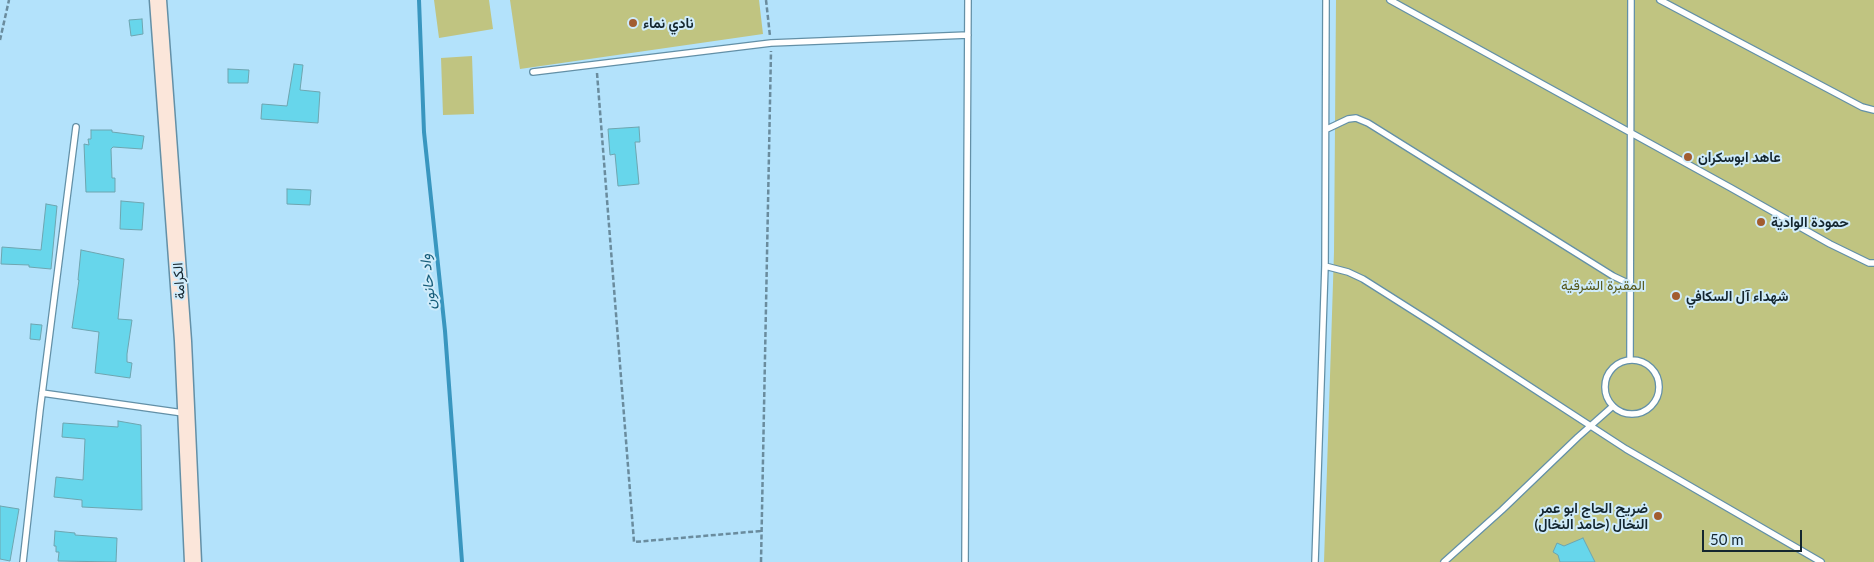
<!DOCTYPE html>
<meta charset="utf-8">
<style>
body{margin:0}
#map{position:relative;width:1874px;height:562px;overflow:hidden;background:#b3e2fb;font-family:Lato,sans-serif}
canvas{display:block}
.scale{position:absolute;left:1702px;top:530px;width:100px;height:22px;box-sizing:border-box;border:2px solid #14262f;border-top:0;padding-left:6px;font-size:15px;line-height:18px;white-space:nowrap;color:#14262f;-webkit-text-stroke:4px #d0ecfb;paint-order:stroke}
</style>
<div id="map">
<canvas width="1874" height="562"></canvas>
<div class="scale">50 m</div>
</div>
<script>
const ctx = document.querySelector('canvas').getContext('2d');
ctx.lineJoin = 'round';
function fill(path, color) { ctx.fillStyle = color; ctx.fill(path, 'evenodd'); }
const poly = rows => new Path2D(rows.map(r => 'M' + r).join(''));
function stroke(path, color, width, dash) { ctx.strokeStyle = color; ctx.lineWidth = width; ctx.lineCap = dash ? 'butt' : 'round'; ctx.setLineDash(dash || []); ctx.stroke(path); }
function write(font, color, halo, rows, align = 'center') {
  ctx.font = font + ' Lato,Vazirmatn,sans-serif'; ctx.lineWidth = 4; ctx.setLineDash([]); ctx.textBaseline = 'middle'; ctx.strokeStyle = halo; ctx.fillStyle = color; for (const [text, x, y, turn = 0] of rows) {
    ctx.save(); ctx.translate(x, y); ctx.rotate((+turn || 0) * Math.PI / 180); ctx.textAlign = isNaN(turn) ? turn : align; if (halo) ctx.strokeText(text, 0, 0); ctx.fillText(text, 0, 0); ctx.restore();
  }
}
fill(poly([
 [434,0,489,0,493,29,439,38],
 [510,0,759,0,763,34,520,69],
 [1336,0,1874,0,1874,562,1324,562,1334,252],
 [472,56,474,114,443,115,441,58]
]), '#c0c481');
stroke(poly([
 [419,0,424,132,445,331,462,562]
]), '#3996bf', 4);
const building = poly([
 [142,19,143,34,131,36,129,20,142,19],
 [294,64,303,65,300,90,320,92,318,123,261,119,262,104,287,106,294,64],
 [228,69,249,70,248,83,228,83,228,69],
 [639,127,640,142,635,142,639,184,618,186,615,154,610,155,608,129,639,127],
 [91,130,112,130,112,132,144,136,142,149,113,147,111,149,112,178,115,178,115,192,86,192,84,144,89,145,88,139,91,139,91,130],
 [287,189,311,190,310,205,287,204,287,189],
 [121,201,144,203,142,230,120,229,121,201],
 [46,204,57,206,51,269,29,267,29,265,1,264,2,247,41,250,46,204],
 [81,250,124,259,118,319,132,320,127,354,127,362,132,363,130,378,95,373,99,332,72,328,79,280,78,280,81,250],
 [31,324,42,325,40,340,30,339,31,324],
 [118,421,141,425,142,510,82,507,82,500,54,497,56,477,83,480,85,439,62,437,63,423,118,427,118,421],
 [0,506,19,509,10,561,0,559,0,506],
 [55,531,75,533,75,535,117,538,116,562,58,561,59,552,56,552,56,546,54,546,55,531],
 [1583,538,1595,562,1560,562,1558,555,1553,552,1557,543,1564,546,1583,538]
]);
fill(building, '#67d6eb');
stroke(building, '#6ea5b0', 1);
const service = poly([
 [1390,0,1731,188,1830,244,1869,263,1874,263],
 [1660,0,1862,107,1874,110],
 [533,72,771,43,968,35],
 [1327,129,1348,119,1356,118,1368,123,1613,276,1630,284],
 [1325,266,1348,272,1363,279,1434,324,1626,449,1821,562],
 [1630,360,1631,0],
 '1605 387a27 27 0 1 1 54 0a27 27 0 1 1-54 0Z',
 [42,393,183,413],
 [23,562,40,410,76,127],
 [965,562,968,0],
 [1315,562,1325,266,1326,0],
 [1444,562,1502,510,1578,437,1613,406]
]);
const secondary = poly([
 [158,0,183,341,193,562]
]);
stroke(service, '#6390a7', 8);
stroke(secondary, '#6390a7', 19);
stroke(poly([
 [766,0,770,36],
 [0,40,9,0],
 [597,73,634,542,761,531],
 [761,562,771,51]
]), '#6a8c9e', 2.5, [5, 2.5]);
stroke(service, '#fff', 5.5);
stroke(secondary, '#fbe6da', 16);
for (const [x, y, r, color] of [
 [633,23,5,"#a25d30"],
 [1688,157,5,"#a25d30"],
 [1761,222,5,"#a25d30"],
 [1676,296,5,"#a25d30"],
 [1658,516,5,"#a25d30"]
]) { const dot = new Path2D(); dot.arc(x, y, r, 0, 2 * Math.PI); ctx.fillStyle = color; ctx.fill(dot); stroke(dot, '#d0ecfb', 2); }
write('bold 14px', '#14262f', '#d0ecfb', [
 ["نادي نماء",643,23],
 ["عاهد ابوسكران",1698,157],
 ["حمودة الوادية",1771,222],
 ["شهداء آل السكافي",1686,296],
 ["ضريح الحاج ابو عمر",1648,508,"right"],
 ["النخال (حامد النخال)",1648,524,"right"]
], 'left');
write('14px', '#14262f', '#d0ecfb', [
 ["الكرامة",179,281,-94]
]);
write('14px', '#56581b', '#d0ecfb', [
 ["المقبرة الشرقية",1603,285]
]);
write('italic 15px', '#165c79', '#d0ecfb', [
 ["واد حانون",428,282,-96]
]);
</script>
